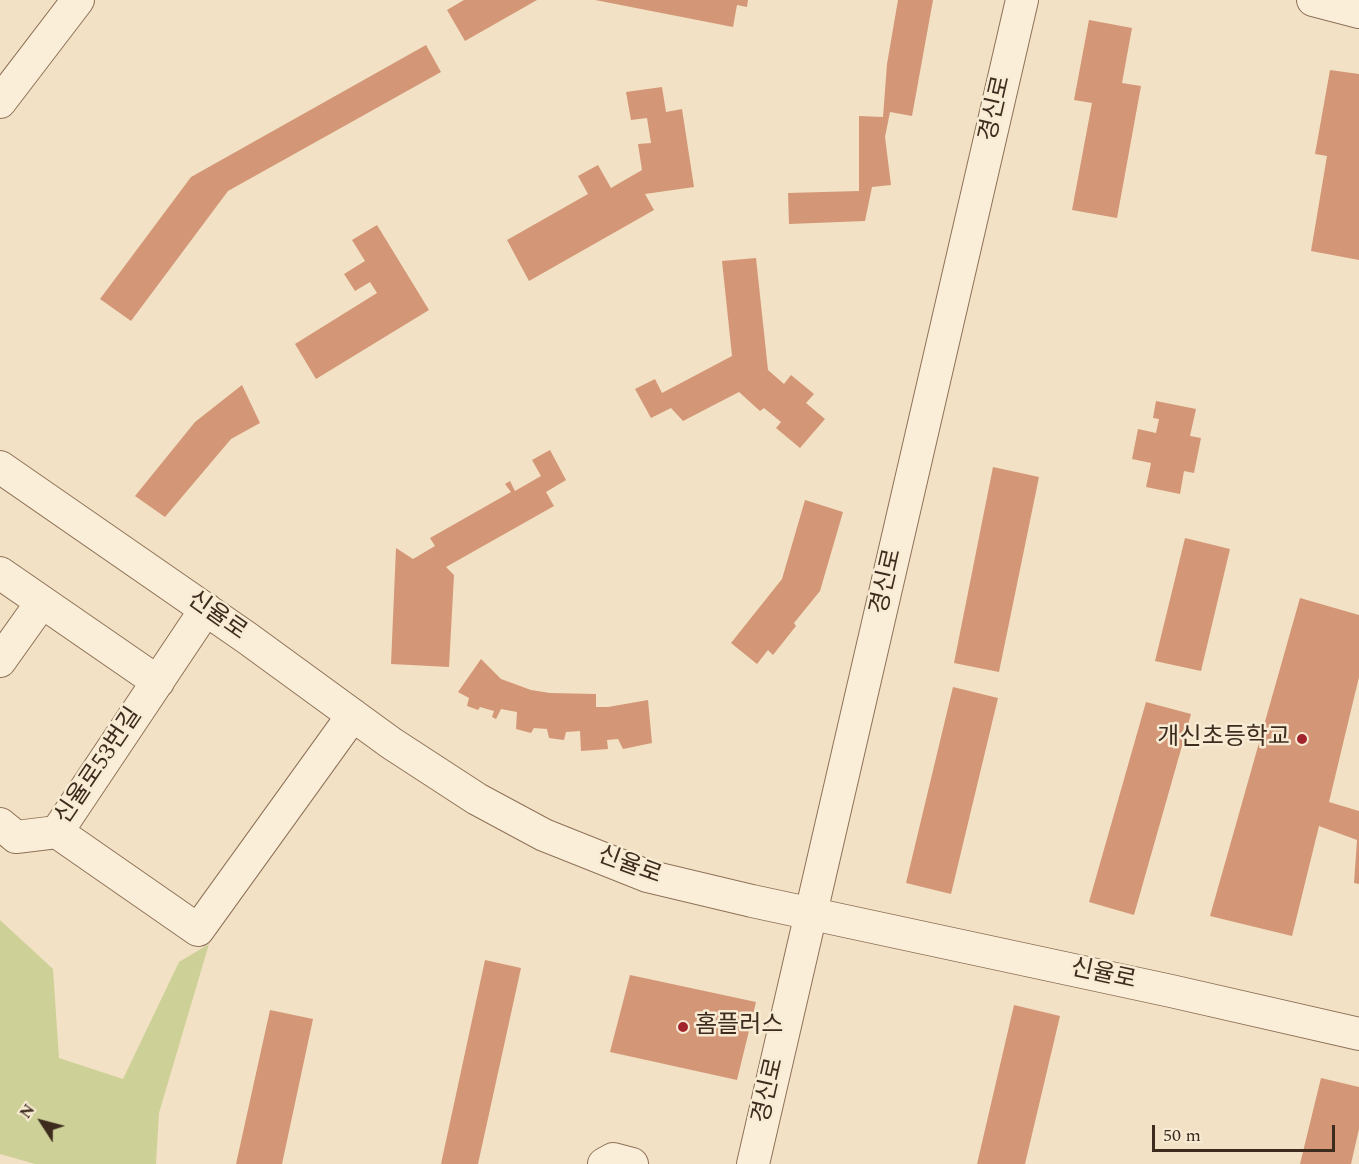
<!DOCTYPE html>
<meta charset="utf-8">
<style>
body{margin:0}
#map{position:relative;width:1359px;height:1164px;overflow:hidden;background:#f2e1c4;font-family:Spectral,serif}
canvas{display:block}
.north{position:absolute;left:12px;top:1092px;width:60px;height:60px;-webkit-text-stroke:4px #f8ebd4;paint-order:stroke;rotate:306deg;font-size:16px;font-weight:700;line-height:24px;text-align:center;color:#3d2b1e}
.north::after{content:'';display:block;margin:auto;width:21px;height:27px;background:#3d2b1e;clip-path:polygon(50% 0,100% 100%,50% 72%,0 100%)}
.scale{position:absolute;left:1152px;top:1125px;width:183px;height:27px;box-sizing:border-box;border:3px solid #3d2b1e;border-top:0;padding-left:8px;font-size:18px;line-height:21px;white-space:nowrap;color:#3d2b1e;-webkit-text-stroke:4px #f8ebd4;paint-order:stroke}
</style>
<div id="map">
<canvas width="1359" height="1164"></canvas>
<div class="north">N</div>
<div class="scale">50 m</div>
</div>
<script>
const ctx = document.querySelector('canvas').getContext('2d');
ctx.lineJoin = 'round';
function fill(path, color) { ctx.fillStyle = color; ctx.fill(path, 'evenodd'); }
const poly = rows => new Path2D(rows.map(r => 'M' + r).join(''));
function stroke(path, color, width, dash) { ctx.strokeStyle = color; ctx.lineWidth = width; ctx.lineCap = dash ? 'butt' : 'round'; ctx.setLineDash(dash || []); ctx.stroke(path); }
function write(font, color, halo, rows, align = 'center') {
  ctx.font = font + ' Spectral,"Noto Sans KR",serif'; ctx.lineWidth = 5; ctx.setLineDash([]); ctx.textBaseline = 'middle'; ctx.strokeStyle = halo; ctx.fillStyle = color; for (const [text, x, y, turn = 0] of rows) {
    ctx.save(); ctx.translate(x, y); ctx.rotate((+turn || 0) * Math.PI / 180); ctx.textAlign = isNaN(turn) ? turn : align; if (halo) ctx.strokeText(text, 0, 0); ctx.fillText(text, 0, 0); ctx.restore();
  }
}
fill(poly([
 [0,920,53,969,59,1058,123,1079,179,962,209,944,159,1113,156,1164,35,1164,0,1154]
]), '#ced197');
fill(poly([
 [464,0,537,0,465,41,447,10],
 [595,0,748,0,747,7,737,5,733,27],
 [898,0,933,0,912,116,890,112,885,137,891,185,872,187,865,221,789,224,788,193,859,191,859,116,883,117,887,64],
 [1089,20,1132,28,1122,83,1141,86,1117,218,1072,210,1092,103,1074,100],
 [426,45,441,72,228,191,131,321,100,299,191,177],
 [1330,70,1359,74,1359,260,1311,251,1327,156,1315,154],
 [662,87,666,112,682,109,694,187,645,194,654,210,529,281,507,240,588,194,578,176,598,165,611,188,642,170,638,144,651,143,647,118,631,120,626,92],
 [377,225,429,310,316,379,295,344,377,293,370,282,355,291,344,274,365,261,352,240],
 [756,258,768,370,784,384,791,375,814,394,806,403,825,419,800,448,776,428,781,422,764,408,760,411,739,392,683,421,671,408,651,418,635,389,655,379,662,393,732,356,722,261],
 [242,385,260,423,231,439,165,517,135,496,195,422],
 [1156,401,1196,409,1190,436,1201,438,1194,473,1184,471,1180,494,1146,487,1151,463,1132,459,1138,429,1156,433,1159,419,1153,418],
 [550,450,566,480,546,492,554,506,446,567,454,575,449,667,391,664,396,548,413,559,435,546,430,538,511,492,505,484,510,481,515,491,541,476,532,460],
 [993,467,1039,477,999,672,954,663],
 [805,500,843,512,820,591,794,623,796,626,773,655,768,650,757,664,731,643,782,579],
 [1185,538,1230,549,1201,671,1155,661],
 [1300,598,1359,615,1359,677,1329,802,1359,811,1359,884,1354,883,1357,840,1319,826,1292,936,1210,916],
 [481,659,501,679,531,690,550,693,596,694,596,707,608,707,648,700,652,743,623,749,618,739,607,740,608,749,581,751,580,731,566,732,564,740,549,738,547,729,534,728,531,733,516,729,517,712,501,709,496,719,492,717,494,711,480,707,478,710,467,706,469,698,458,692],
 [953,687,998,698,951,894,906,883],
 [1146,702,1191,714,1134,915,1089,902],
 [485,960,521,968,478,1164,441,1164],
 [630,975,756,1002,737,1080,610,1052],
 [1014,1005,1060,1016,1025,1164,977,1164],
 [270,1010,313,1019,282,1164,236,1164],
 [1321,1078,1359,1087,1359,1129,1351,1164,1300,1164]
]), '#d39777');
const minor = poly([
 [1313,0,1359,12],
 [0,102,78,0],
 [0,467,247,638,391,743,477,799,544,835,647,876,752,901,1171,991,1359,1034],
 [0,573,158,682],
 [0,661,42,602],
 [0,824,16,837,57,832,206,609],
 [57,832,198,930,353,715],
 [604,1164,613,1159,632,1164],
 [753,1164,1022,0]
]);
stroke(minor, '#8e7158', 34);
stroke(minor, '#fbeed8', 32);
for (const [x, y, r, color] of [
 [1302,739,6,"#a2242d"],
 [683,1027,6,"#a2242d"]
]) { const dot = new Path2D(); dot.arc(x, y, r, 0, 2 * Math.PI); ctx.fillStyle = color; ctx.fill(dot); stroke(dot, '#f8ebd4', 2); }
write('24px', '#3d2b1e', '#f8ebd4', [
 ["경신로",997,109,-77],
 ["경신로",888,582,-77],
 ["신율로",216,617,35],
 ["신율로53번길",100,767,-56],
 ["신율로",629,867,20],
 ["신율로",1103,976,12],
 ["경신로",770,1091,-77]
]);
write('24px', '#3d2b1e', '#f8ebd4', [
 ["개신초등학교",1290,739],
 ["홈플러스",695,1027,"left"]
], 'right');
</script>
